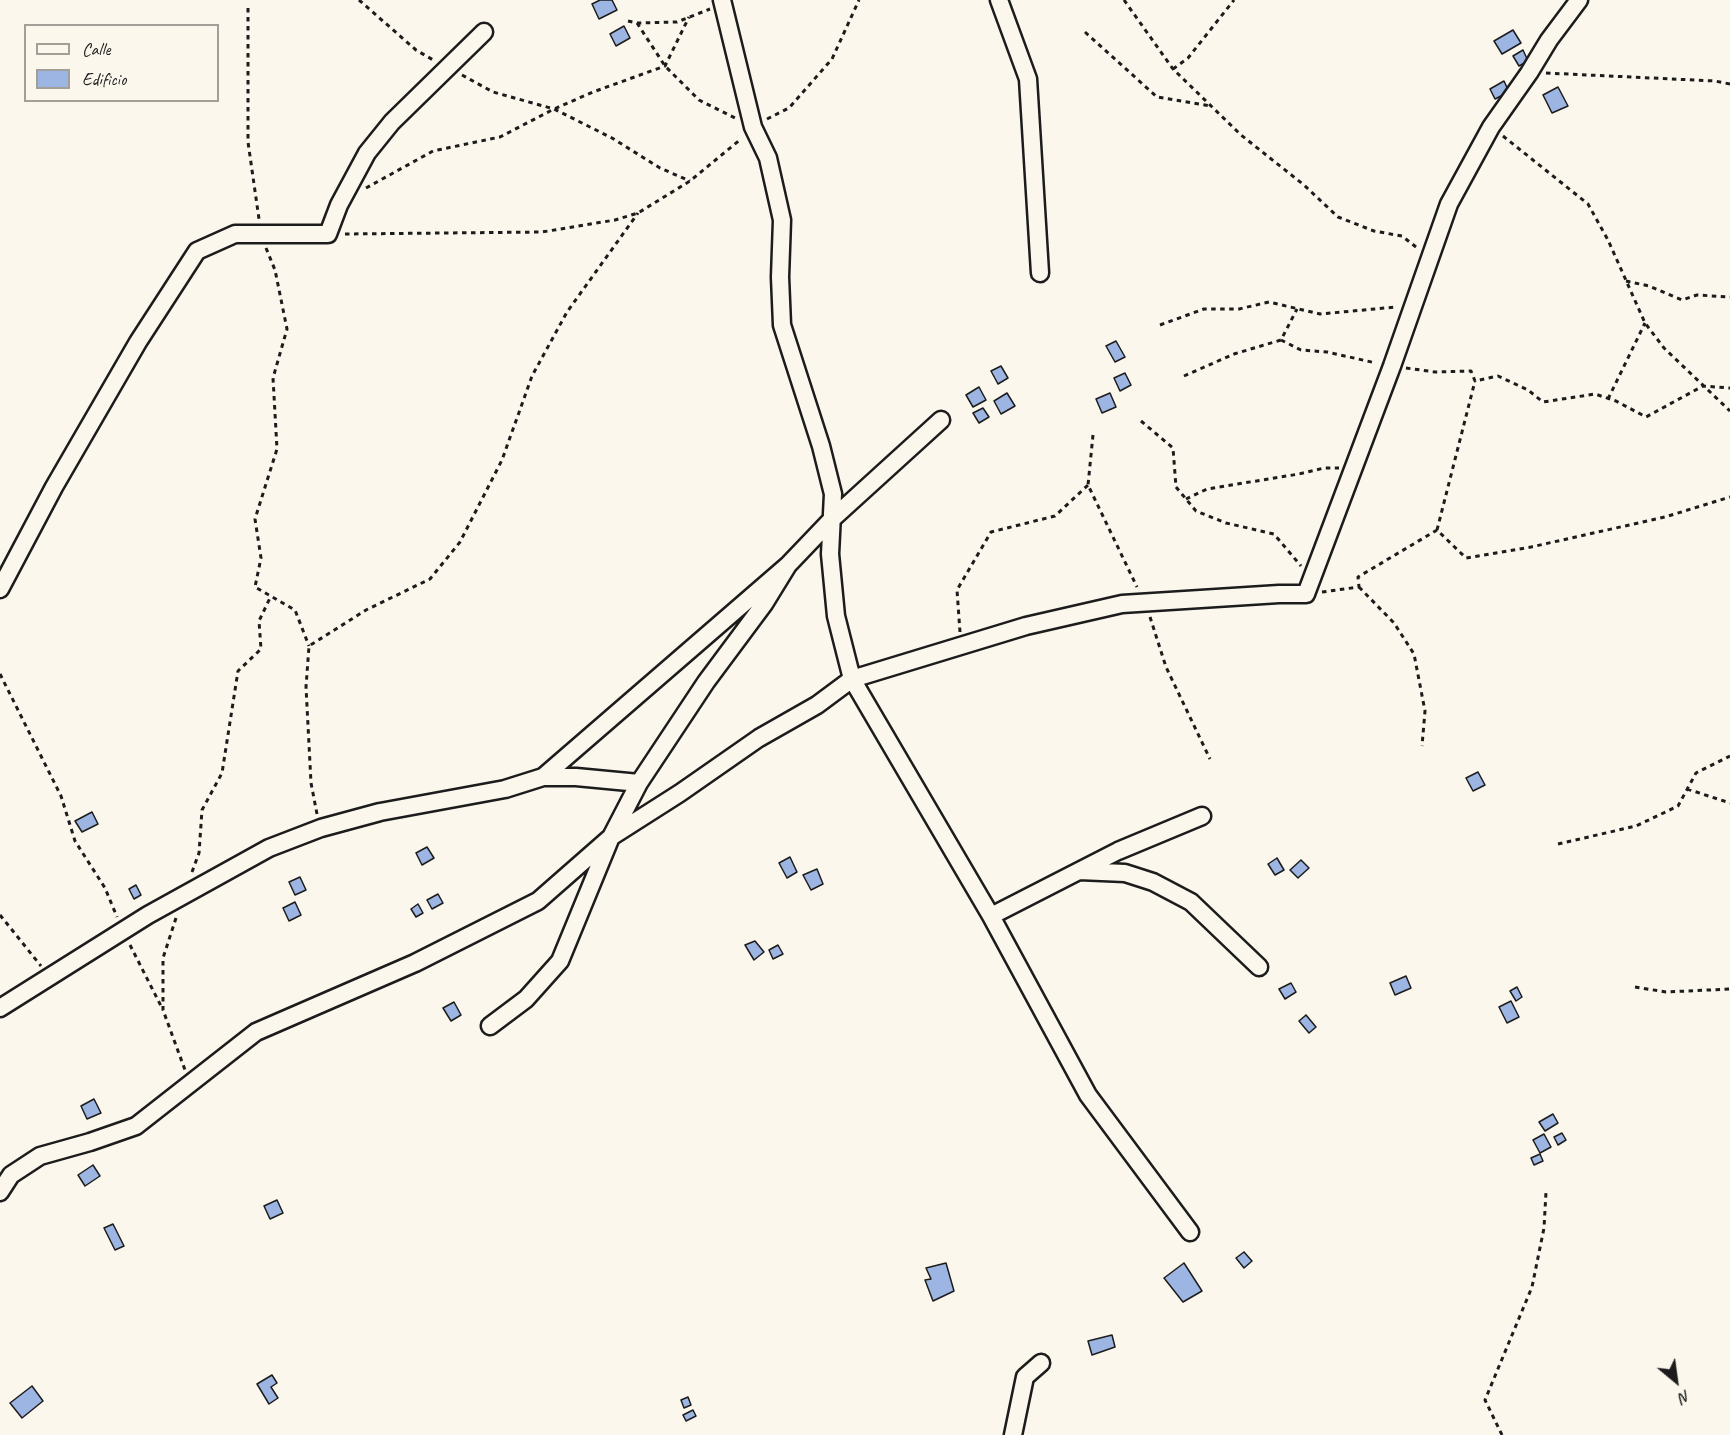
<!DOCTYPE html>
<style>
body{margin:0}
#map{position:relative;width:1730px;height:1435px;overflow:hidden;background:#fbf7ec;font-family:Caveat,sans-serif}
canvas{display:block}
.legend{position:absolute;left:24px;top:24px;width:195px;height:78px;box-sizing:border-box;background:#fbf7ec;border:2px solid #a29f99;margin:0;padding:8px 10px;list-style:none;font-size:18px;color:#1c1c1c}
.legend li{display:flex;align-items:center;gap:12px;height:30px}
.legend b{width:30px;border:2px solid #a29f99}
.north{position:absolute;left:1646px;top:1351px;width:60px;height:60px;-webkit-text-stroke:4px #fbf7ec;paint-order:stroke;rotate:151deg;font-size:16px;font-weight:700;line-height:24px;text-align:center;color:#1c1c1c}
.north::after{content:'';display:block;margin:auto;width:21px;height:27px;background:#1c1c1c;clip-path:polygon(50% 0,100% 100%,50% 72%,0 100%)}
</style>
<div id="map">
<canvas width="1730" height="1435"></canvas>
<ul class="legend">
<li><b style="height:8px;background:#fbf7ec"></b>Calle</li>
<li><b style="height:16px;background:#9db5e2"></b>Edificio</li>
</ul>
<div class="north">N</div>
</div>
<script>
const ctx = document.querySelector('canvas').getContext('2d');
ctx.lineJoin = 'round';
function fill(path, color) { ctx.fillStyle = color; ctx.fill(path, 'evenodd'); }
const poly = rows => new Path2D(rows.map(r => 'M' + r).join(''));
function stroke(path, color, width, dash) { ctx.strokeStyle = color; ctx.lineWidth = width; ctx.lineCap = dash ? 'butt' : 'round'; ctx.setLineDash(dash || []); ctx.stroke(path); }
const building = poly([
 [600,0,612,0,617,10,599,19,592,4,600,0],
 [624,26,630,38,616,46,610,34,624,26],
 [1513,30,1521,43,1502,54,1494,41,1513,30],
 [1523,50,1528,61,1519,66,1513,56,1523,50],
 [1504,81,1509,92,1495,99,1490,89,1504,81],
 [1558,87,1568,106,1552,113,1543,95,1558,87],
 [1116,341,1125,357,1115,362,1106,346,1116,341],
 [1001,366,1008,378,998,384,991,371,1001,366],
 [1125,373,1131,385,1120,391,1114,378,1125,373],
 [979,387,986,400,973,407,966,395,979,387],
 [1007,393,1015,406,1001,414,994,401,1007,393],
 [1110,393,1116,407,1102,413,1096,399,1110,393],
 [983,408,989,417,979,423,973,413,983,408],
 [1478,772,1485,785,1473,791,1466,778,1478,772],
 [92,812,98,824,82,832,75,821,92,812],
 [427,847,434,858,422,865,416,853,427,847],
 [790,857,797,872,787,878,779,863,790,857],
 [1277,858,1284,870,1275,875,1268,864,1277,858],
 [1301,860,1309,868,1298,878,1290,870,1301,860],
 [817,869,823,884,811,890,803,875,817,869],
 [300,877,306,890,295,895,289,882,300,877],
 [136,885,141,895,134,899,129,889,136,885],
 [438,894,443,903,432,909,427,900,438,894],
 [295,902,301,915,289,921,283,908,295,902],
 [418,904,423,913,416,917,411,909,418,904],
 [755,941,764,952,754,960,745,945,755,941],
 [778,945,783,954,773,959,769,950,778,945],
 [1406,976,1411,988,1395,995,1390,983,1406,976],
 [1291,983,1296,992,1285,999,1279,989,1291,983],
 [1517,987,1522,997,1516,1001,1510,991,1517,987],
 [1511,1001,1519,1017,1507,1023,1499,1007,1511,1001],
 [454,1002,461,1015,451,1021,443,1008,454,1002],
 [1306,1015,1316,1027,1309,1033,1299,1021,1306,1015],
 [94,1099,101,1113,87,1119,81,1106,94,1099],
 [1553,1114,1558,1123,1545,1131,1539,1122,1553,1114],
 [1562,1133,1566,1140,1558,1145,1554,1137,1562,1133],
 [1544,1134,1551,1147,1540,1153,1533,1140,1544,1134],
 [1540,1154,1543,1161,1534,1165,1531,1158,1540,1154],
 [93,1165,100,1176,85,1186,78,1175,93,1165],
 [277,1200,283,1213,270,1219,264,1206,277,1200],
 [113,1224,124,1246,115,1250,104,1228,113,1224],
 [1244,1252,1252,1261,1244,1268,1236,1258,1244,1252],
 [946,1263,954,1291,933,1301,925,1280,931,1279,926,1268,946,1263],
 [1184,1263,1202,1291,1183,1302,1164,1278,1184,1263],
 [1112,1335,1115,1347,1092,1355,1088,1341,1112,1335],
 [272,1375,277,1383,271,1387,278,1398,269,1404,257,1384,272,1375],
 [32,1386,43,1401,22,1418,10,1403,32,1386],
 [688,1397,691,1405,684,1408,681,1400,688,1397],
 [693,1410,696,1416,686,1421,683,1415,693,1410]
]);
fill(building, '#9db5e2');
stroke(building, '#1c1c1c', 1.5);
const minor = poly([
 [722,0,753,127,768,158,782,220,780,277,782,325,821,446,833,494,830,554,836,616,852,679,991,916,1088,1095,1190,1232],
 [999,0,1028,79,1040,273],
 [0,589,54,487,138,342,197,251,235,234,328,234,339,205,367,153,392,122,484,32],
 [543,777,788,565,831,520,941,420],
 [1079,871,1125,873,1153,882,1191,902,1259,967],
 [991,916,1118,851,1202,816],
 [0,1008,148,915,269,848,321,828,380,812,505,789,543,777,576,777,639,783],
 [490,1026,526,999,560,961,611,837,639,783,706,682,764,604,788,565],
 [0,1192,11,1175,40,1156,90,1142,136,1126,256,1032,415,963,538,901,611,837,680,793,759,738,817,705,852,679,1026,626,1122,604,1279,594,1306,594,1392,366,1449,204,1491,127,1529,73,1549,40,1579,0],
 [1013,1435,1025,1377,1041,1363]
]);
stroke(minor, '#1c1c1c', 21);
stroke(poly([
 [359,0,416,50,435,61],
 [1124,0,1173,69,1241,135,1304,185,1338,217,1374,231,1402,236,1416,247],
 [248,8,248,142,259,219],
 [628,21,637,23,677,22,710,9],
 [637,23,665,66,699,100,735,118],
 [1085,32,1157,97,1211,106],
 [1173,69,1188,58,1234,0],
 [1546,73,1715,81,1730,84],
 [462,75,493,92,554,109,612,138,660,168,690,181],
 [767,119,789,108,832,59,859,0],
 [1503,136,1588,204,1608,240,1645,323,1664,348,1730,411],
 [366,188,433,151,500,137,554,109,593,92,665,66,689,17],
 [345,234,542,232,615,220,638,213,690,181,741,139],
 [266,248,275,270,287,329,273,378,277,449,255,519,261,558,255,587,295,610,309,646],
 [1626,281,1649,286,1682,300,1697,295,1730,297],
 [1160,325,1204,309,1239,309,1269,302,1320,314,1396,307],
 [1281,340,1301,350,1327,352,1376,363],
 [1406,368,1435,372,1471,371,1475,381,1498,376,1528,390,1543,402,1595,394,1616,401,1646,417,1703,386,1730,388],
 [1184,376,1234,354,1281,340,1297,309],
 [1608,399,1645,323],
 [1141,421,1173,448,1176,487,1196,511,1226,523,1274,534,1301,566],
 [1093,435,1088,485,1137,587],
 [1186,499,1207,489,1299,474,1324,468,1339,468],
 [1437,530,1475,381],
 [1359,587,1394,623,1414,654,1425,711,1422,746],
 [1322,592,1359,587,1358,577,1437,530,1466,558,1531,547,1665,517,1730,497],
 [1150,617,1166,667,1210,759],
 [960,632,957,590,991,532,1055,516,1088,485],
 [0,674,61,796,75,841,105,888,117,917],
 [1687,789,1730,803],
 [317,814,311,783,306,687,309,646,366,610,430,579,460,542,502,460,532,376,567,312,638,213],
 [1558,844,1636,826,1678,806,1696,773,1730,756],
 [192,872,199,853,202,810,222,773,238,671,261,649,259,621,270,598],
 [0,915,41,966],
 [176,918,163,958,163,1010,185,1070],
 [130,945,162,1008],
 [1635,987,1666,992,1730,989],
 [1502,1435,1485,1400,1532,1287,1544,1228,1546,1192]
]), '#1c1c1c', 3, [4.5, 4.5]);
stroke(minor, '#fbf7ec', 16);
</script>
